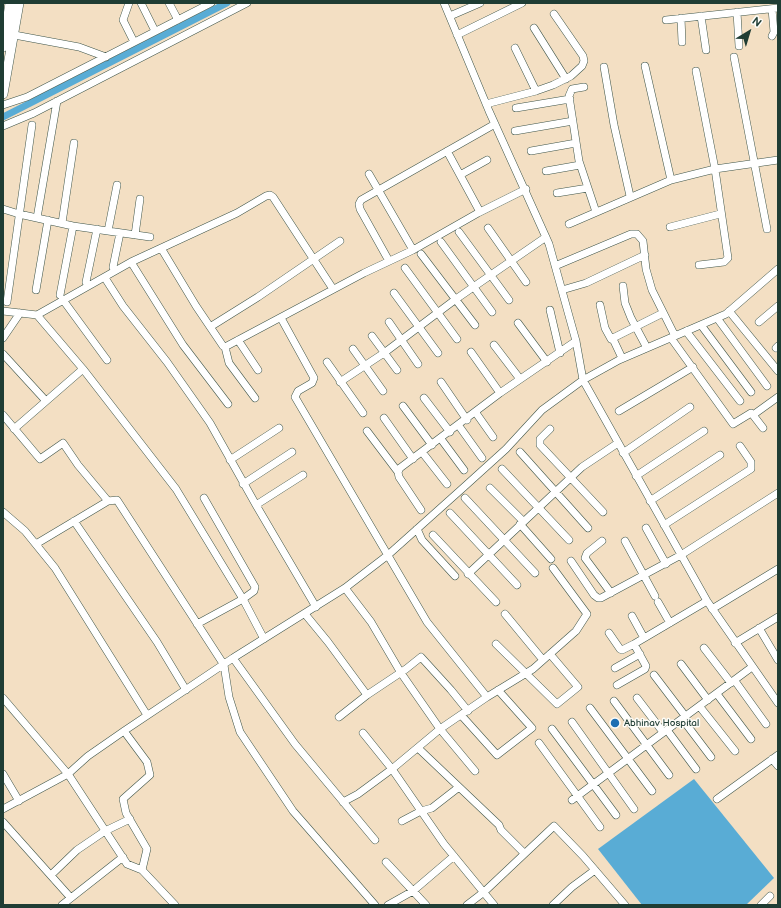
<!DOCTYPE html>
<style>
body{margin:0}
#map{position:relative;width:781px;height:908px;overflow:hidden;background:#f3dfc3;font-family:"Balsamiq Sans",sans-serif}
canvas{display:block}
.frame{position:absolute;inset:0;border:4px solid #1f3d34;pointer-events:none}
.north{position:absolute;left:729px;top:12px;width:40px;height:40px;-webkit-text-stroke:3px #fdfcf7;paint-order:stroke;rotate:38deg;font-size:11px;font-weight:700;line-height:16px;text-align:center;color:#1f3d34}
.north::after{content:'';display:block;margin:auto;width:14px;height:18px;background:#1f3d34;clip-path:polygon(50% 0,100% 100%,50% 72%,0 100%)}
</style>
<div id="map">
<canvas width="781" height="908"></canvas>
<div class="frame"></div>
<div class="north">N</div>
</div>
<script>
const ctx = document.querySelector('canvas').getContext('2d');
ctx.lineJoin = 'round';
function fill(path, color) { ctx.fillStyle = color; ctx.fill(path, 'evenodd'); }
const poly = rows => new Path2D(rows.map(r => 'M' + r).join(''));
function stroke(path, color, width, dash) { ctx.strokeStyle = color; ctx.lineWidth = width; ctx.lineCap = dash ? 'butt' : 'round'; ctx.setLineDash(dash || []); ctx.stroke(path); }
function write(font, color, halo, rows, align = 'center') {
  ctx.font = font + ' "Balsamiq Sans",sans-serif'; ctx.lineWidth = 3; ctx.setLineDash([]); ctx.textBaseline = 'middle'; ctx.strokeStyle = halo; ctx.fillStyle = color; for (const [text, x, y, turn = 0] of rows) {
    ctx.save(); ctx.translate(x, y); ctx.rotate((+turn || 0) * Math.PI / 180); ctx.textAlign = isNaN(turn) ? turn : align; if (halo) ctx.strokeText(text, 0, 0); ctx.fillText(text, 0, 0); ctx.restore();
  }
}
fill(poly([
 [694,779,774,878,746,905,642,905,598,849]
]), '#59acd5');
stroke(poly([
 [3,117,227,3]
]), '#59acd5', 7);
const minor = poly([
 [129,3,123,20,134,42],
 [141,3,155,31],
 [169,3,178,20],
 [444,3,489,111,549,244,576,341,583,380,707,601,778,703],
 [737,12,739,46],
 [450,16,480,3],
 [701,16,706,50],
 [681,18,682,42],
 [666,20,778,8],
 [534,28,566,79],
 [9,34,79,47,106,57],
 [457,35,522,3],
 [772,36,774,32,772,9],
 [515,48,536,91],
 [734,57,767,229],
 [645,66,671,180],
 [604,67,614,125,630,196],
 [696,71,715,169,728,258,724,262,699,265],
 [584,87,572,89,569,96,579,161,596,212],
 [486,104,536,91,553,85,571,76,582,66,584,61,583,56,554,14],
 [3,105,27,97,211,3],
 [516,108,570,99],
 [3,126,34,113,247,3],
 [515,131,573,121],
 [447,151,480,212],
 [531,151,576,143],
 [546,171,580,165],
 [369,174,413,250],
 [460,175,487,160],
 [557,193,588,188],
 [3,209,19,214,73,226,150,237],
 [37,218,57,101],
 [62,223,74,143],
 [569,224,671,180,715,169,778,160],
 [670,227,720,214],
 [488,228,526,282],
 [108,231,117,185],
 [459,232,509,300],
 [135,235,140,199],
 [441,242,492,312],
 [161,248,196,306,223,346,225,347,364,273,413,250,478,213,526,189],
 [421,254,475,325],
 [389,261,360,209,359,204,361,200,495,124],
 [131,262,183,345,228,404],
 [555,266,631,234,637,234,643,241,646,269,652,290,675,336],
 [113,267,120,233],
 [405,268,457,339],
 [105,278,123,306,167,362,210,423,256,505,316,607],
 [86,282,97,229],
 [623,286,625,303,631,318,647,348],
 [36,290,48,220],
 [562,290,586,283,645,255],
 [394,293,438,353],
 [60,295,73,226],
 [63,300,107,360],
 [7,302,32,125],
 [600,305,605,328,611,339,663,313],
 [550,310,560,353],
 [3,311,37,315,131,262,237,213,266,196,270,195,273,197,333,289],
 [729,311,778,371],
 [37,315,83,369,176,489,243,599,264,639],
 [281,318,314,378,312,383,298,391,295,397,427,622,487,697,533,669,576,631,587,614,553,568],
 [717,318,767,386],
 [389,322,418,364],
 [759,322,778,306],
 [518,323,547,362],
 [701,325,751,392],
 [210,327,258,297,340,241],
 [686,331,740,401],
 [372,336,397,370],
 [3,338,20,313],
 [671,338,733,424,751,413,753,415,778,397],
 [613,339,622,358],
 [238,340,258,370],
 [494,345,520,379],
 [225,347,229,363,255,398],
 [776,348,778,346],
 [353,349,383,391],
 [471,352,500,393],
 [3,354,46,401],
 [327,362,363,413],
 [340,382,384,353,456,299,546,237],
 [441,382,467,420],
 [424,398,450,432],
 [403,406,432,445],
 [619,411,693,367],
 [476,413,493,437],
 [3,415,40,459,63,443,78,465,108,501,117,500,224,665,229,697,240,732,293,811,375,905],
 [753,415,763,428],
 [384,418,413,459],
 [459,426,482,458],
 [14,429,83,369],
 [550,429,540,439,540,445,603,512],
 [367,431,398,472],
 [441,439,464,470],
 [422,452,447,484],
 [520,452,588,528],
 [623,453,690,407],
 [230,460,279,428],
 [502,469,569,540],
 [636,476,704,431],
 [243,484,292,452],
 [490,488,523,521],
 [465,498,535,573],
 [650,501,720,455],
 [256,505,303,475],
 [421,510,399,477,398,472,400,468,500,393,576,341],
 [3,512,25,531,55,568,147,715],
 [450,513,517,585],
 [74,521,157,642,186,690],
 [520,524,551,559],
 [664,525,751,469,751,462,740,446],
 [646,528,666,564],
 [417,529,422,540,455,576],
 [433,535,496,602],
 [602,541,587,553,585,558,611,593],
 [625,541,655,596],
 [36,544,108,501],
 [571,561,594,595,598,598,601,598,681,555,778,493],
 [468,574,582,467,618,443],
 [345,588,371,622,401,673,440,729,475,771],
 [658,602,670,623],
 [712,609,778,569],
 [305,614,328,642,367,695,406,669,421,657,451,690,468,711],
 [505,614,543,660],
 [632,616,644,638],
 [197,624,243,599,254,591,255,587,204,498],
 [759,628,778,660],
 [609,633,620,649,622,650,634,644],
 [735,643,778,617],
 [496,644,557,704,578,687,550,654],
 [704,648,731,683],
 [233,658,295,744,375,840],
 [681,664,708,700],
 [615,668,640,654],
 [654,675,686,717],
 [735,681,766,724],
 [617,685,645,669,646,666,634,644,707,601],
 [717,694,751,739],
 [487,697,440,729,392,769,444,844,494,905],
 [3,698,68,774,127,864,142,870,175,905],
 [637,698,663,732],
 [614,701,669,775],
 [700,707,735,751],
 [590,708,652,791],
 [461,715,497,755,532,728,498,690],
 [339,717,367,695],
 [683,720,711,757],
 [572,722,634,809],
 [552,729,616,815],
 [667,730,696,769],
 [124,731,147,762,150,775,123,799,126,813,147,849,142,870],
 [539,743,600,827],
 [418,748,499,825,501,830,524,853],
 [772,759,778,766],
 [3,774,19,801],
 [717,799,778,755],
 [572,800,752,667],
 [343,802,358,794,392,769,363,733],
 [3,809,68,774,88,756,124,731,233,658,345,588,388,555,464,487,506,449,542,410,583,380,619,360,726,314,778,269],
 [402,821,421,811,432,808,459,787],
 [3,822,70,897],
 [386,862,413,891,454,856],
 [51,875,77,850,105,831,130,819],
 [62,905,123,857],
 [388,905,413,891,426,905],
 [467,905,484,892,554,826,583,856,625,905],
 [553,905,572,887,595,870],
 [761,905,770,896]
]);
const major = poly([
 [3,47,10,3],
 [3,94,19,3]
]);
stroke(minor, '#3f5549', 8);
stroke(major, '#3f5549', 10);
stroke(minor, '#fff', 7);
stroke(major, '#fff', 9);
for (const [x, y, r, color] of [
 [615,723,5,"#1f6fb2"]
]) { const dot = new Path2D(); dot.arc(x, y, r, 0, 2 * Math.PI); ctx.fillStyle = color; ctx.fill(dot); stroke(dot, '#fdfcf7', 1.5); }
write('10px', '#1f3d34', '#fdfcf7', [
 ["Abhinav Hospital",624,723]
], 'left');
</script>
